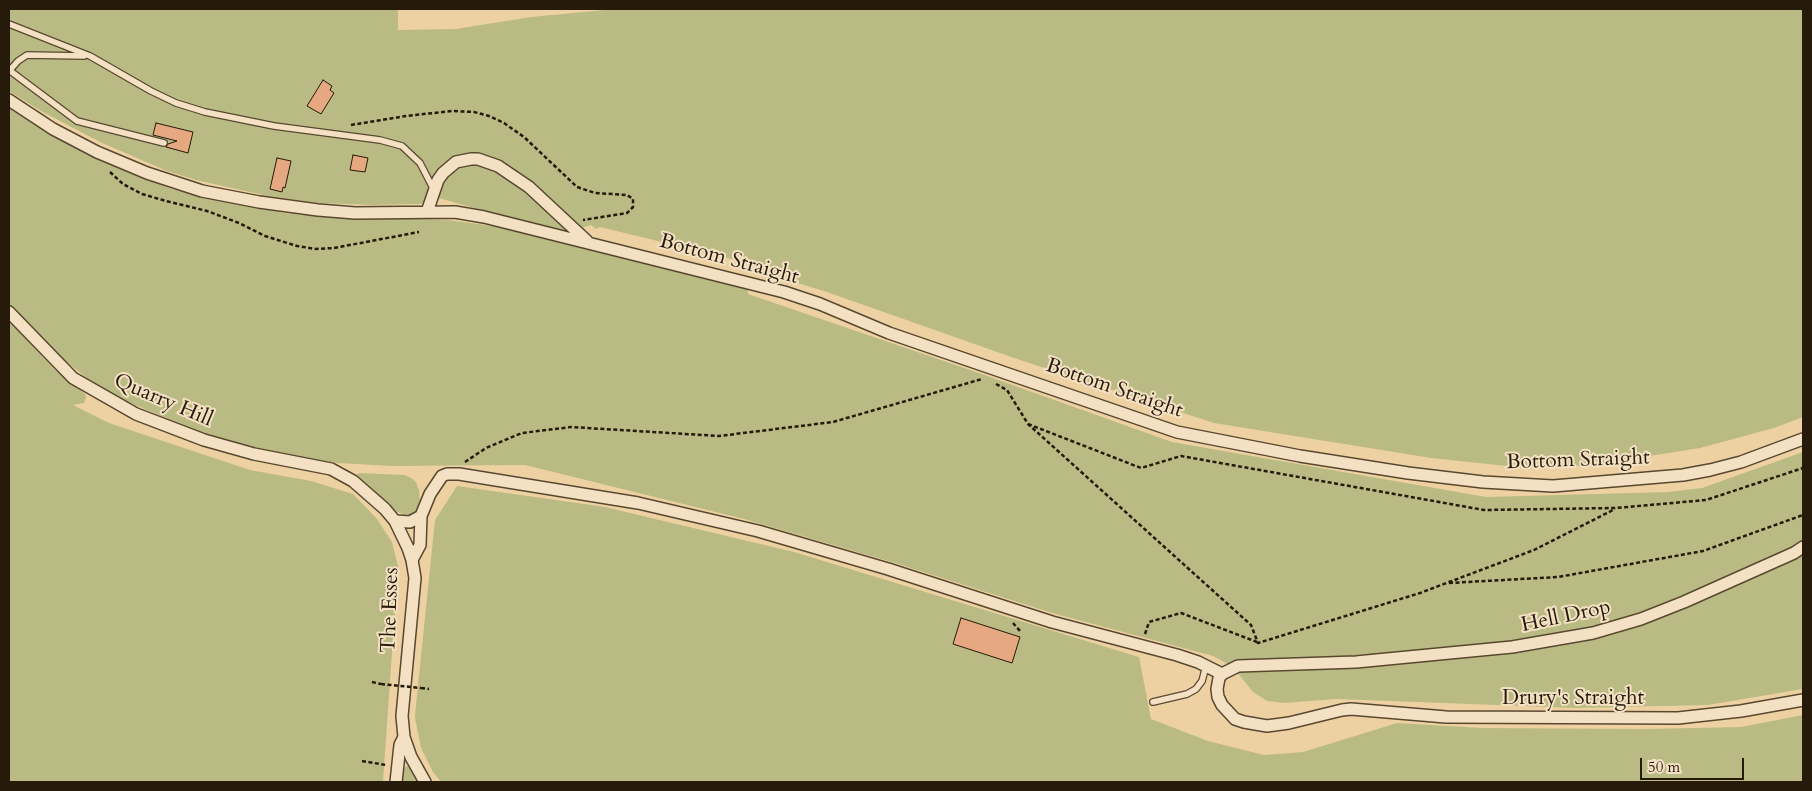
<!DOCTYPE html>
<style>
body{margin:0}
#map{position:relative;width:1812px;height:791px;overflow:hidden;background:#eed1a2;font-family:Cardo,serif}
canvas{display:block}
.frame{position:absolute;inset:0;border:10px solid #261a0a;pointer-events:none}
.scale{position:absolute;left:1640px;top:758px;width:104px;height:22px;box-sizing:border-box;border:2px solid #261a0a;border-top:0;padding-left:6px;font-size:15px;line-height:18px;white-space:nowrap;color:#261a0a;-webkit-text-stroke:4px #f4e1c3;paint-order:stroke}
</style>
<div id="map">
<canvas width="1812" height="791"></canvas>
<div class="frame"></div>
<div class="scale">50 m</div>
</div>
<script>
const ctx = document.querySelector('canvas').getContext('2d');
ctx.lineJoin = 'round';
function fill(path, color) { ctx.fillStyle = color; ctx.fill(path, 'evenodd'); }
const poly = rows => new Path2D(rows.map(r => 'M' + r).join(''));
function stroke(path, color, width, dash) { ctx.strokeStyle = color; ctx.lineWidth = width; ctx.lineCap = dash ? 'butt' : 'round'; ctx.setLineDash(dash || []); ctx.stroke(path); }
function write(font, color, halo, rows, align = 'center') {
  ctx.font = font + ' Cardo,serif'; ctx.lineWidth = 4; ctx.setLineDash([]); ctx.textBaseline = 'middle'; ctx.strokeStyle = halo; ctx.fillStyle = color; for (const [text, x, y, turn = 0] of rows) {
    ctx.save(); ctx.translate(x, y); ctx.rotate((+turn || 0) * Math.PI / 180); ctx.textAlign = isNaN(turn) ? turn : align; if (halo) ctx.strokeText(text, 0, 0); ctx.fillText(text, 0, 0); ctx.restore();
  }
}
fill(poly([
 [9,9,398,9,398,30,456,29,531,17,615,9,1803,9,1803,417,1774,428,1700,448,1593,465,1525,468,1431,458,1214,423,1020,360,824,291,757,271,756,265,600,227,596,229,591,225,569,232,494,214,439,198,420,204,372,205,320,203,268,196,196,180,167,171,100,142,41,111,9,91],
 [9,108,84,153,171,189,284,213,327,217,372,219,412,218,448,220,500,227,748,288,748,294,979,373,1172,442,1486,497,1668,492,1702,488,1803,452,1803,689,1708,705,1576,708,1337,699,1284,703,1267,701,1253,692,1236,671,1224,662,1213,656,1052,613,895,563,744,519,525,465,392,466,337,463,292,456,243,446,200,432,104,392,61,357,9,304],
 [9,321,55,370,85,394,86,398,84,403,73,405,109,423,250,470,311,481,353,494,377,519,392,542,398,566,383,782,9,782],
 [361,473,405,475,411,478,416,482,419,490,420,502,417,512,407,516,393,510,359,480,357,474],
 [457,486,605,507,794,552,1139,657,1151,719,1208,741,1264,755,1303,752,1397,723,1482,728,1645,729,1741,727,1803,715,1803,782,441,782,433,772,421,748,415,718,416,705,435,520],
 [407,766,409,766,418,782,402,782,403,769]
]), '#babb84');
const building = poly([
 [323,80,332,86,330,90,334,93,321,114,307,106,323,80],
 [156,123,193,132,188,153,166,147,168,144,177,141,153,135,156,123],
 [353,155,368,158,365,172,350,170,353,155],
 [277,158,291,161,285,188,283,187,282,192,270,189,277,158],
 [961,618,1020,637,1012,663,953,644,961,618]
]);
fill(building, '#e5a881');
stroke(building, '#261a0a', 1);
const lane = poly([
 [9,24,90,56,151,91,176,103,205,112,274,126,380,140,402,146,420,163,434,190],
 [9,70,77,121,164,143],
 [10,70,18,61,27,55,84,56],
 [1153,702,1187,694,1196,689,1202,681,1206,666]
]);
const street = poly([
 [9,100,53,129,97,152,147,173,202,191,259,202,318,210,355,213,455,212,484,217,784,292,820,304,889,333,1177,432,1300,456,1408,473,1483,482,1553,486,1683,475,1710,470,1741,462,1803,439],
 [427,212,438,180,443,173,456,162,471,159,478,159,498,166,529,187,587,241],
 [9,312,73,378,136,414,204,440,254,454,331,469,353,481,385,509,395,521,408,548,412,560,415,578,402,716,404,737,411,757,425,782],
 [395,521,410,522,421,516],
 [1803,547,1794,553,1684,602,1641,619,1593,633,1512,647,1356,662,1238,666,1222,674,1219,678,1217,689,1218,697,1222,705,1235,719,1244,722,1267,726,1289,723,1342,710,1351,709,1446,717,1678,718,1741,711,1803,700],
 [412,560,420,545,421,516,430,494,442,476,447,474,459,474,638,503,758,531,888,569,1052,622,1177,655,1198,662,1222,674],
 [396,782,400,745,404,737]
]);
stroke(lane, '#584830', 8);
stroke(street, '#584830', 14);
stroke(poly([
 [351,125,406,116,452,111,474,112,489,116,504,123,524,137,577,187,595,193,627,195,633,199,633,207,627,213,583,220],
 [110,172,123,184,142,194,166,201,207,211,239,223,265,236,297,246,316,249,334,248,419,232],
 [996,384,1007,390,1028,424,1251,625,1258,643,1420,593,1534,550,1615,509],
 [1028,424,1141,468,1181,456,1484,510,1616,508,1706,500,1803,468],
 [465,462,486,448,522,433,571,427,719,436,833,422,982,379],
 [1449,583,1558,577,1703,551,1803,515],
 [1013,623,1020,631],
 [1145,634,1149,622,1181,613,1257,642],
 [372,682,381,684],
 [421,688,429,689],
 [362,761,386,765]
]), '#261a0a', 2.5, [4, 2.5]);
stroke(lane, '#f4e1c3', 5.5);
stroke(street, '#f4e1c3', 11);
stroke(poly([
 [381,684,421,688]
]), '#261a0a', 2.5, [4, 2.5]);
write('21px', '#261a0a', '#f4e1c3', [
 ["Bottom Straight",729,260,15],
 ["Bottom Straight",1114,389,19],
 ["Quarry Hill",163,401,23],
 ["Bottom Straight",1578,461,-2],
 ["The Esses",391,610,-88],
 ["Hell Drop",1566,617,-12],
 ["Drury's Straight",1573,699]
]);
</script>
